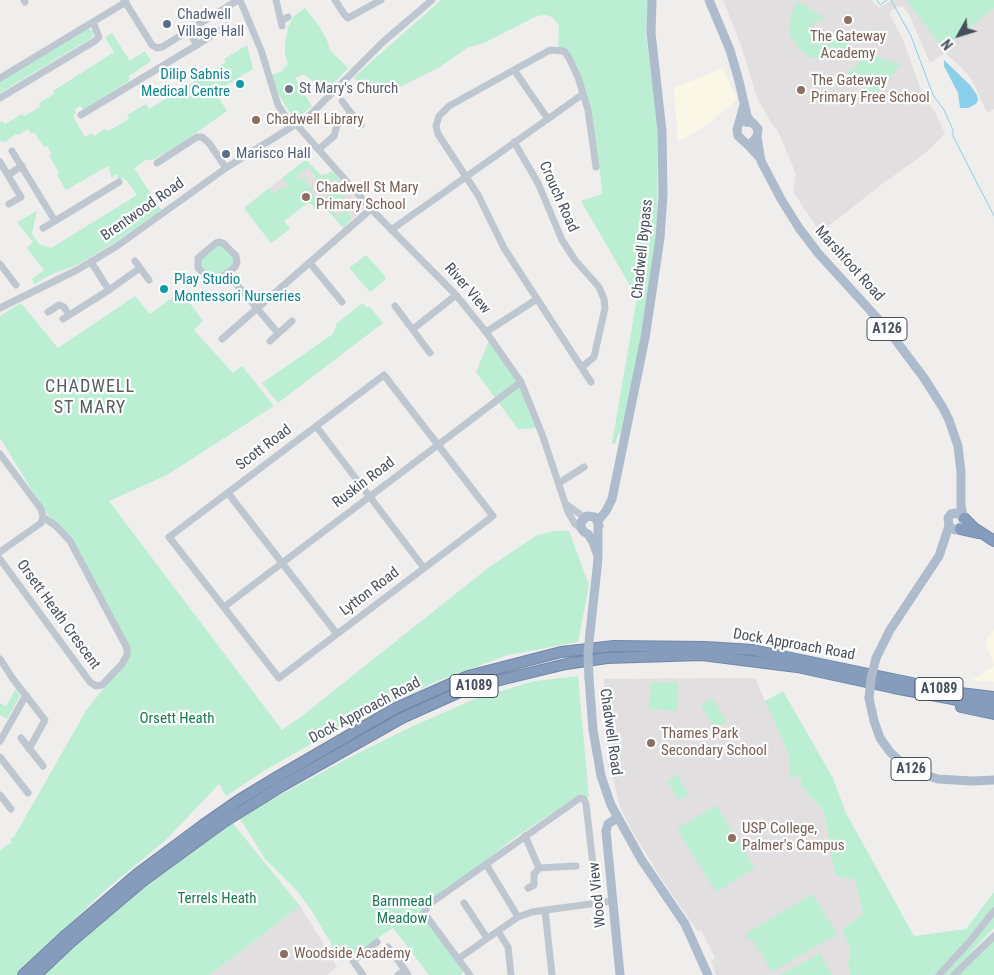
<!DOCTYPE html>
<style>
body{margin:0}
#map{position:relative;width:994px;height:975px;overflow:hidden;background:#f0eeed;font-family:"Roboto Condensed",sans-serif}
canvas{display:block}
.north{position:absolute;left:934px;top:10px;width:50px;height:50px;-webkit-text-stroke:4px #fff;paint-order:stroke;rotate:231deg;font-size:14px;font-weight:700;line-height:20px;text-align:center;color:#464f5b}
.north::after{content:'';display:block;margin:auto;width:18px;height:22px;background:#464f5b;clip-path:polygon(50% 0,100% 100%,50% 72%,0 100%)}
</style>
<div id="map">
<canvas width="994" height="975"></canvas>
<div class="north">N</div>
</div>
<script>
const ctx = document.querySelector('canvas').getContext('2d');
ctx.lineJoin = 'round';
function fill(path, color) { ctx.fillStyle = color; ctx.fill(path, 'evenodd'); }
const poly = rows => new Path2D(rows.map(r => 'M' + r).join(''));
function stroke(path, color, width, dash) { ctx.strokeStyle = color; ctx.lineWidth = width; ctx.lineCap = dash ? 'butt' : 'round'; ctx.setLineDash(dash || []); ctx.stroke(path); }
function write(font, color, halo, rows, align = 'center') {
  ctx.font = font + ' "Roboto Condensed",sans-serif'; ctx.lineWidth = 4.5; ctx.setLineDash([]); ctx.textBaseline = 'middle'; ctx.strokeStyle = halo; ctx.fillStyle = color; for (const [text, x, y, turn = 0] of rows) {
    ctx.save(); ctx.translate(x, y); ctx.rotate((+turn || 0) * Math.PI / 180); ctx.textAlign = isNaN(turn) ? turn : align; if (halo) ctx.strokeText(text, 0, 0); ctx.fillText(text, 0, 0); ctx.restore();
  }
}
fill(poly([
 [723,68,737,100,709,123,678,142,674,88],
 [994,629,994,665,985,642],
 [994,666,994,682,972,680]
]), '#fbf7e6');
fill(poly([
 [723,0,871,0,879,8,892,0,994,0,994,109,987,113,972,80,962,68,945,53,930,63,909,14,903,7,898,6,891,11,890,15,903,40,923,95,936,114,945,134,923,155,882,184,820,233,793,191,796,174,778,131,771,123,766,113,757,98,741,45],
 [304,161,307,161,321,175,327,174,332,171,364,208,343,228,324,206,317,211,310,203,306,204,284,221,290,229,271,243,244,208],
 [755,678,789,755,790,780,801,774,800,785,824,812,835,875,855,880,863,914,844,928,842,931,850,948,848,965,851,975,716,975,711,961,715,958,701,930,698,932,662,880,634,834,620,808,607,752,604,679],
 [300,906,322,941,337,967,327,975,210,975]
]), '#e1dfdf');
fill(poly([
 [441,0,649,0,646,33,658,131,657,237,641,338,621,433,619,433,615,444,612,443,637,298,581,201,602,194,599,163,593,131,569,58,558,51,559,27,557,23,552,17,545,15,537,16,484,43,467,48,440,67,400,87,390,94,388,92,393,85,390,84,366,92,354,77],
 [906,0,994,0,994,8,943,48],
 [798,2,819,14,825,20,815,21,813,23,812,31,814,35,818,38,825,39,833,32,850,45,848,49,841,55,836,55,834,58,825,60,809,57,801,51,795,44,795,41,791,38,789,29,791,16,796,3],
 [305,8,319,26,327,40,330,50,348,68,326,92,304,74,295,78,312,106,301,116,297,117,290,113,285,105,276,90,272,75,282,71,288,64,285,56,285,45,288,27,294,16],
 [88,28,94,32,92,38,0,93,0,80],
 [112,33,130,61,145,51,151,61,129,76,129,81,92,105,83,110,80,106,75,109,76,113,73,116,85,137,92,133,94,136,105,129,108,131,129,119,127,115,146,104,149,109,226,62,224,59,247,45,253,69,215,92,227,111,173,149,152,160,146,160,134,168,161,209,159,212,114,243,75,266,52,274,34,284,32,279,44,270,27,248,33,242,17,222,37,211,32,234,39,244,51,248,137,195,127,181,123,178,120,180,116,174,112,178,108,166,68,189,65,189,57,175,59,173,49,155,51,153,47,146,44,147,34,132,31,134,28,129,19,135,16,134,5,142,0,141,0,122,2,121,5,124,22,114,24,116,40,107,39,103,54,94,53,91,114,52,105,37],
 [866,54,901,64,870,102,855,73,850,76,847,73,855,68],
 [304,161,307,161,321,175,327,174,332,171,349,192,339,201,341,204,333,211,337,217,345,210,352,219,343,228,324,206,317,211,310,203,306,204,284,221,290,229,271,243,244,208,269,188,274,194,281,188,283,190,288,185,282,178],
 [308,167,326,190,331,186,329,183,335,179,341,185,340,187,343,191,338,195,335,191,320,202,311,191,312,190,308,184,304,181,306,179,304,177,300,180,297,176],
 [220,242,237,262,217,281,198,268,198,258],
 [366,255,385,276,385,280,370,292,349,268],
 [181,291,203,321,194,330,233,373,242,366,274,406,167,475,109,501,282,730,302,716,488,568,537,535,555,531,569,531,589,585,578,642,508,655,437,681,341,727,262,772,226,796,219,784,166,840,103,892,17,975,0,975,0,850,12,842,10,839,14,837,87,709,122,666,130,654,72,539,46,513,0,438,0,316,21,303,58,348,135,296,150,314],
 [363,303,366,307,370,307,383,323,278,403,262,383,333,334,337,323],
 [490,338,521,382,539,428,518,429,476,372],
 [578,676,589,797,581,794,510,841,488,859,423,906,421,912,463,970,462,974,460,975,429,975,393,928,342,962,313,913,298,892,265,859,239,817,354,755,411,727,477,698,535,681],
 [651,682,678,683,677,711,649,709],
 [16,689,20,696,7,719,0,715,0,703,6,706],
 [783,691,833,778,846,813,914,936,966,929,994,892,994,928,968,955,994,933,994,975,851,975,848,965,850,948,842,931,844,928,863,914,855,880,835,875,824,812,800,785,801,774,789,780,789,755,765,701],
 [713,698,726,722,714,728,701,705],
 [677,775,689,794,679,800,667,781],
 [716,805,755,868,716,892,677,829],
 [231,821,300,906,210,975,42,975,132,893],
 [813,894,837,934,772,972,752,939,749,941,745,936,749,934,748,932],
 [820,953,832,975,780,975]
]), '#bceed3');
fill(poly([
 [944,60,970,85,977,95,978,100,976,104,968,108,960,108,958,93,944,66]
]), '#8acfea');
stroke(poly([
 [877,0,880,5,887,0],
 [891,0,911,36,933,95,944,110,953,130,953,136,994,216]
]), '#8acfea', 1);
const highway = poly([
 [964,518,974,528,994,541],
 [960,529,978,533],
 [961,707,994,714],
 [23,975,66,935,137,874,203,825,239,800,277,777,396,708,468,676,561,652,614,646,705,647,753,650,960,693,994,697],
 [36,975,71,942,143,881,224,822,282,786,402,718,471,687,566,664,607,658,702,655,797,667,894,688,958,700,994,705]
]);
stroke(highway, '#7187a8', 12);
stroke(poly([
 [24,0,25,2],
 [124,0,152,45,157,48,162,47,238,0],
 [240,0,261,50,278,105,289,122,296,124,371,209,456,295,486,332,521,382,542,434,568,512,575,524,581,528],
 [276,0,282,26],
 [335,0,344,14,348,18,381,0],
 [281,21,288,17],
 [197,45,227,26],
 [514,70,548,119],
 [0,78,126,2],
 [0,98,95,41,99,37,93,22],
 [351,113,361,125],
 [81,115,197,45,188,30],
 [514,142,538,183,562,240,575,260,599,287,604,299,605,308,594,357,582,367],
 [319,149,334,136,337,125,351,113,342,101],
 [12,151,55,221,119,182],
 [0,162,21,197,9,204],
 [157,163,197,137,202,137,209,143,226,168],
 [8,175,22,166],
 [43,228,55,221],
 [391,230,583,94],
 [135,261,149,280],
 [91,262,109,290],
 [310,263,342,302],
 [0,264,16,285],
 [227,273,235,267,237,262,236,256,224,244,220,242,216,243,198,258,198,268,212,282,217,281,227,273,278,333],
 [395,306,430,353],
 [0,308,77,270,117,246,226,168,309,116,384,41,432,0],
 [48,312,59,305,64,307,69,315],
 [63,319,109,290,140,268],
 [413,329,456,295],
 [486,332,537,299],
 [222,339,371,209],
 [270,341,292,321],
 [384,375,493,516,279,678,169,537,384,375],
 [591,382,504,248,478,195,438,134,436,126,439,116,449,106,550,50,564,51,569,58,578,77,588,110,596,167],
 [316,426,424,568],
 [0,454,41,509,43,517,41,523,0,552],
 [559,483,584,467],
 [228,493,337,634],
 [567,505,584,517],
 [0,559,90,682,96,686,102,685,122,664,127,655,127,648,70,541,56,526,43,517],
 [224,607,521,382],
 [0,659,13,679,45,720,29,749],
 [21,738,43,766],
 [0,741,26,695],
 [0,757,28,793],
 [0,795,11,809],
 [525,836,539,868],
 [486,864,518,917],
 [528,888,534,885,534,874,539,868,576,866],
 [464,903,487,938],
 [545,910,552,975],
 [498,931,508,947,511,975],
 [388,947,405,970],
 [458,959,518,917,532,912,612,901],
 [363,975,353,961,377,942],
 [398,975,405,970,408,975],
 [470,975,424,913,428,905,580,798,584,799,586,804,593,865],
 [939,975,971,940,994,911],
 [954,975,994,936]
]), '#bec7d0', 7);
stroke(poly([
 [709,0,730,50,739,81,747,116,751,122],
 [744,105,737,130,738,136,749,146,759,157],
 [746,122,753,123,758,129,757,137,753,141],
 [757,137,761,161,781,199,799,228,818,253,888,330,924,378,943,408,949,420,958,446,961,472,961,506,963,516],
 [598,521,606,511,612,499,645,338,660,238,663,195,662,131,651,33,652,0],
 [590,632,597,569,598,556,598,528,599,526,595,517,587,516,581,522,581,528,584,532,588,534,593,542,598,556],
 [876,658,890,630,939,556,949,526,948,518,951,514,956,513,963,516,965,524,961,528,955,530,949,526],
 [589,678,593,730,601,776,611,805,641,859,685,924,708,975],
 [869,698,874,721,880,738,890,752,903,764,919,773,938,779,972,781,994,780],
 [617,818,608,824,606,831,620,975]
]), '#adbbcc', 9);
stroke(highway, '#869cbc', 10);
stroke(poly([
 [589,678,588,654,590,632],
 [869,698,871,679,876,658]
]), '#adbbcc', 9);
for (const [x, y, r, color] of [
 [848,20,5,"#8d6e63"],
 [167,24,5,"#5c6f8a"],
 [240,84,5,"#0f9aa8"],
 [289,89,5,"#6b7280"],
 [801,90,5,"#8d6e63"],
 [256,120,5,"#8d6e63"],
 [226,154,5,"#5c6f8a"],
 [306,197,5,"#8d6e63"],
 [164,289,5,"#0f9aa8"],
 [651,743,5,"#8d6e63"],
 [732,838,5,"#8d6e63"],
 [284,954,5,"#8d6e63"]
]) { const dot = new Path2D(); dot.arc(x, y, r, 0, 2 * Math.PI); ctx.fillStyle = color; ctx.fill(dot); stroke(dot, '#fff', 2); }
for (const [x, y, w] of [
 [887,329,40],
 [474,686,48],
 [939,689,48],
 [911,769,40]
]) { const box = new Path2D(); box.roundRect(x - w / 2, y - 11.5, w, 23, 4); ctx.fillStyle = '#fff'; ctx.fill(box); stroke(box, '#464f5b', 1); }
write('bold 14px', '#464f5b', null, [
 ["A126",887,329],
 ["A1089",474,686],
 ["A1089",939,689],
 ["A126",911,769]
]);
write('15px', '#4e5e75', '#fff', [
 ["Chadwell",177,15],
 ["Village Hall",177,32],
 ["Marisco Hall",236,154]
], 'left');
write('15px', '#785e54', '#fff', [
 ["The Gateway",848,37,"center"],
 ["Academy",848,54,"center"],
 ["The Gateway",811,81],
 ["Primary Free School",811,98],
 ["Chadwell Library",266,120],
 ["Chadwell St Mary",316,188],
 ["Primary School",316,205],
 ["Thames Park",661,734],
 ["Secondary School",661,751],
 ["USP College,",742,829],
 ["Palmer's Campus",742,846],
 ["Woodside Academy",294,954]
], 'left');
write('15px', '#0d838f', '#fff', [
 ["Dilip Sabnis",230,75],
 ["Medical Centre",230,92],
 ["Play Studio",174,280,"left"],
 ["Montessori Nurseries",174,297,"left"]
], 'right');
write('15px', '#5b616d', '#fff', [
 ["St Mary's Church",299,89]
], 'left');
write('15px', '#464f5b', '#fff', [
 ["Crouch Road",558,197,66],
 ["Brentwood Road",143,210,-35],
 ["Chadwell Bypass",643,249,-84],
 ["Marshfoot Road",849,264,48],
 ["River View",467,289,49],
 ["Scott Road",264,448,-37],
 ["Ruskin Road",364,483,-37],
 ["Lytton Road",370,592,-37],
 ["Orsett Heath Crescent",58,615,54],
 ["Dock Approach Road",794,645,10],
 ["Dock Approach Road",365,711,-28],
 ["Chadwell Road",610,732,82],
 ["Wood View",598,895,-96]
]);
write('15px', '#187a50', '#fff', [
 ["Orsett Heath",177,719],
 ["Terrels Heath",217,899],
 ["Barnmead",402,902],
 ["Meadow",402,919]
]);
ctx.letterSpacing = '1px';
write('18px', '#5a5d62', '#fff', [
 ["CHADWELL",90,387],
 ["ST MARY",90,408]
]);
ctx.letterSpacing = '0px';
</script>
